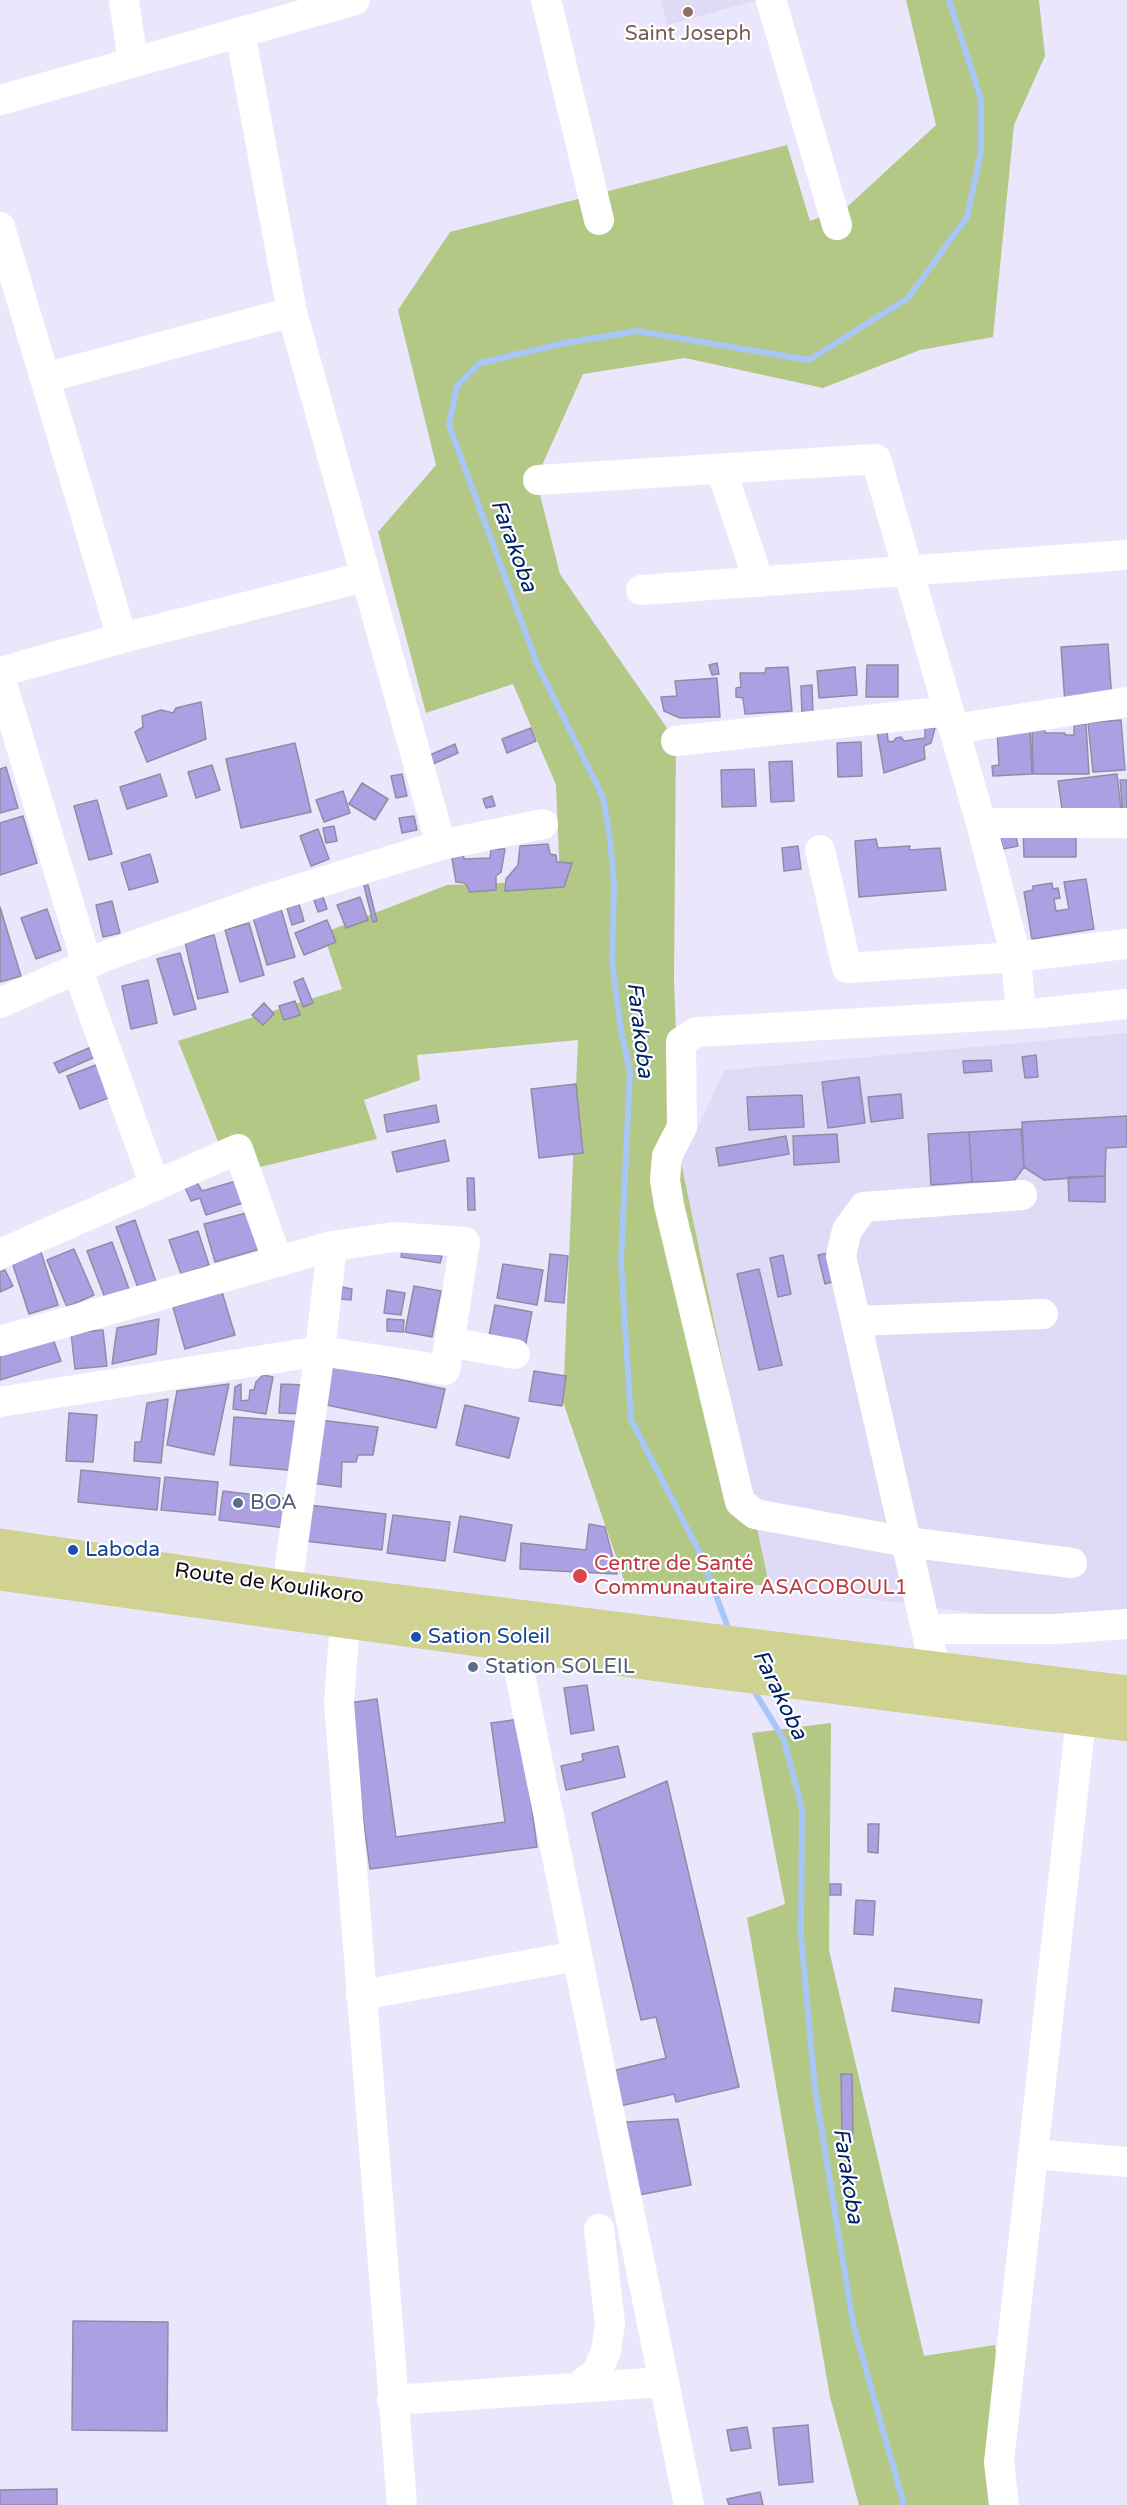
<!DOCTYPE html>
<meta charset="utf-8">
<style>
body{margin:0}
canvas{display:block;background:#eae7fc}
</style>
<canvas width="1127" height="2505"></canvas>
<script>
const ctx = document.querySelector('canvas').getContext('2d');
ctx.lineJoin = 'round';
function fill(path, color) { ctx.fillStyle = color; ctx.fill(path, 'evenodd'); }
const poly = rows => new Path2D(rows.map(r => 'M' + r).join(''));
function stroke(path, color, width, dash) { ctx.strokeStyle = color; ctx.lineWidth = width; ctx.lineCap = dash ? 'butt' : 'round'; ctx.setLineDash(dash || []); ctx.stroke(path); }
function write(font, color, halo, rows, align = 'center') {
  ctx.font = font + ' "Varela Round",sans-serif'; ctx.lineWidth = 4.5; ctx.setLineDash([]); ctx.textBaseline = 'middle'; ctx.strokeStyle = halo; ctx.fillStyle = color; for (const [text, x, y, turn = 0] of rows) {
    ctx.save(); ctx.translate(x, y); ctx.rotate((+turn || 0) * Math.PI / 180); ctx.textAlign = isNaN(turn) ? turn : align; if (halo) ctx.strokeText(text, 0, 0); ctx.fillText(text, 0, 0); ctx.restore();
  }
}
fill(poly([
 [661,0,758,0,667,25],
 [1127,1033,1127,1634,769,1585,681,1162,725,1070]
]), '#dfdaf5');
fill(poly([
 [906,0,1039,0,1045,56,1014,125,993,337,920,350,823,388,685,358,583,374,536,479,560,574,676,741,674,981,681,1162,769,1585,626,1586,563,1402,578,1040,417,1055,420,1080,364,1100,377,1139,231,1174,178,1041,342,989,323,933,447,885,560,881,556,785,513,684,426,713,378,532,436,465,398,310,450,232,787,145,810,221,847,207,936,125],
 [831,1723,829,1950,924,2356,995,2345,1011,2505,859,2505,830,2397,747,1918,785,1904,752,1733]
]), '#b3c885');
stroke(poly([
 [730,1633,701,1555,631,1420,621,1261,630,1072,621,1031,612,962,614,885,610,839,603,797,537,664,449,425,457,386,480,363,565,343,637,331,809,360,908,298,967,217,981,152,981,99,949,0],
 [753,1689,784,1740,802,1809,801,1936,815,2089,853,2323,904,2505]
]), '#a8c6f8', 6);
const building = poly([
 [1108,644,1112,701,1065,704,1061,647,1108,644],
 [717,663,719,674,712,675,709,665,717,663],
 [867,665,898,665,898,697,866,697,867,665],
 [788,667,792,711,745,714,743,698,736,697,736,688,741,687,740,673,765,673,766,668,788,667],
 [855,667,857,695,819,698,817,671,855,667],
 [717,678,720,717,680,718,664,711,661,697,677,696,675,681,717,678],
 [812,685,813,715,802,715,801,686,812,685],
 [201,702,206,739,147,762,135,732,143,727,142,716,161,710,173,713,176,708,201,702],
 [1121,720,1125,770,1093,772,1088,723,1121,720],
 [1086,724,1089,774,1033,774,1032,728,1044,727,1045,733,1065,733,1065,735,1074,735,1074,725,1086,724],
 [925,727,935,728,931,743,924,746,925,759,884,773,877,731,887,730,888,741,893,742,896,738,901,737,904,741,925,738,925,727],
 [531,728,536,741,507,753,502,739,531,728],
 [1030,728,1032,774,993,776,992,766,999,765,997,731,1030,728],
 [861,742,862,776,838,777,837,743,861,742],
 [295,743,311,812,241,828,226,759,295,743],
 [455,744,458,753,433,764,430,755,455,744],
 [792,761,794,801,771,802,769,762,792,761],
 [212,765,220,790,196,798,188,772,212,765],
 [6,767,18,808,0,813,0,769,6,767],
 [754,769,756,806,722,807,721,770,754,769],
 [160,774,167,796,127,809,120,787,160,774],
 [402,774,407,796,396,798,391,776,402,774],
 [1117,774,1121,809,1063,816,1058,781,1117,774],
 [1120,780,1127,780,1127,815,1123,815,1120,780],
 [362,783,388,799,375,820,349,804,362,783],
 [343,791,350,813,324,822,316,800,343,791],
 [492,796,495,806,486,808,483,799,492,796],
 [97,800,112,854,89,860,74,806,97,800],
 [23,816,37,863,0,875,0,823,23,816],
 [414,816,417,830,402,833,399,818,414,816],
 [334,826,337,841,326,843,323,828,334,826],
 [318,829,329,859,311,866,300,836,318,829],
 [1076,830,1076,857,1024,857,1023,831,1076,830],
 [999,832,1015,832,1018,846,1003,849,999,832],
 [876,839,878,848,910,846,909,850,940,848,946,890,859,897,855,841,876,839],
 [548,844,550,854,556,855,557,862,572,863,564,887,505,891,506,879,518,865,520,846,548,844],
 [798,846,801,869,784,871,782,848,798,846],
 [462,849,464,859,490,858,491,849,505,849,501,872,496,876,496,890,470,892,465,883,456,882,451,853,462,849],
 [150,854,158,882,129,890,121,863,150,854],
 [1086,879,1094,929,1032,939,1024,892,1033,890,1033,886,1052,883,1053,889,1058,888,1060,898,1054,899,1056,911,1069,909,1064,882,1086,879],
 [368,885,377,921,373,922,364,886,368,885],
 [322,894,327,909,318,912,313,897,322,894],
 [360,897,368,920,346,928,337,905,360,897],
 [112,901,120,933,103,937,96,905,112,901],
 [299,904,304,921,292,925,287,908,299,904],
 [0,907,21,976,0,982,0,907],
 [47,909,61,950,36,959,21,918,47,909],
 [281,909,295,957,267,965,253,917,281,909],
 [327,920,336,942,304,955,295,933,327,920],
 [249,923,264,975,240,982,225,930,249,923],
 [214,935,228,992,198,999,185,942,214,935],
 [180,953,196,1009,174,1015,157,959,180,953],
 [303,978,313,1003,303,1007,294,982,303,978],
 [148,980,157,1023,131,1029,122,986,148,980],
 [295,1001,300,1015,284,1020,279,1006,295,1001],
 [264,1003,274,1014,263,1025,252,1015,264,1003],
 [91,1047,95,1057,59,1073,54,1063,91,1047],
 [1036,1055,1038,1077,1025,1078,1022,1057,1036,1055],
 [991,1060,992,1071,964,1073,963,1061,991,1060],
 [101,1063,113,1096,80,1109,67,1076,101,1063],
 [859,1077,865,1123,828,1128,822,1082,859,1077],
 [576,1084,583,1153,539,1158,531,1089,576,1084],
 [901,1094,903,1118,871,1122,868,1097,901,1094],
 [802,1095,804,1127,749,1130,747,1097,802,1095],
 [436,1105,439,1122,387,1132,384,1115,436,1105],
 [1127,1116,1127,1147,1106,1148,1105,1176,1044,1180,1024,1167,1022,1122,1127,1116],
 [1021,1129,1024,1167,1014,1181,972,1182,969,1132,1021,1129],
 [969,1132,972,1182,931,1185,928,1134,969,1132],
 [837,1134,839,1162,794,1165,793,1136,837,1134],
 [786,1136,789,1154,719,1166,716,1148,786,1136],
 [445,1140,449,1161,397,1172,392,1152,445,1140],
 [1105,1176,1105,1202,1069,1201,1068,1177,1105,1176],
 [467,1178,474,1178,475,1210,468,1210,467,1178],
 [196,1181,202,1191,236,1181,243,1203,206,1215,200,1198,191,1201,184,1185,196,1181],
 [250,1212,260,1249,215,1262,204,1224,250,1212],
 [135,1220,156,1282,138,1288,116,1227,135,1220],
 [198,1231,209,1265,181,1274,169,1240,198,1231],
 [112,1242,129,1289,105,1298,87,1251,112,1242],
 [40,1249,58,1305,29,1314,11,1259,40,1249],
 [74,1249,94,1295,67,1307,47,1260,74,1249],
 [402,1249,442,1256,440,1263,401,1257,402,1249],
 [828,1253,835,1281,825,1284,818,1255,828,1253],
 [550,1254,568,1256,564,1303,545,1301,550,1254],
 [783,1255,791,1294,778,1297,770,1258,783,1255],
 [503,1264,543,1270,537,1305,497,1298,503,1264],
 [759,1269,782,1365,759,1370,737,1274,759,1269],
 [5,1270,13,1286,0,1292,0,1272,5,1270],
 [414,1286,441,1291,432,1337,405,1332,414,1286],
 [342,1287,352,1289,351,1300,340,1299,342,1287],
 [387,1290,405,1293,401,1315,384,1313,387,1290],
 [222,1292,235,1335,185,1349,173,1307,222,1292],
 [495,1305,532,1312,525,1348,488,1341,495,1305],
 [159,1319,156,1354,112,1364,117,1328,159,1319],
 [387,1319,404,1320,403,1332,387,1331,387,1319],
 [103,1330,107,1366,75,1369,71,1333,103,1330],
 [52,1336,61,1361,0,1380,0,1352,52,1336],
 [330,1365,445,1389,436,1428,322,1404,330,1365],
 [534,1371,566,1376,562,1406,529,1401,534,1371],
 [263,1375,273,1377,266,1414,233,1409,235,1387,241,1384,241,1401,249,1400,250,1390,254,1390,256,1382,263,1375],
 [229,1384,214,1455,167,1445,177,1391,229,1384],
 [281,1384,307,1385,305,1414,279,1413,281,1384],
 [168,1399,161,1463,134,1461,135,1442,141,1442,147,1403,168,1399],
 [465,1405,519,1418,509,1458,456,1445,465,1405],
 [69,1413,97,1415,93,1462,66,1461,69,1413],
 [234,1417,303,1422,299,1471,230,1465,234,1417],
 [320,1420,378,1427,373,1455,358,1455,356,1462,342,1462,341,1487,312,1483,320,1420],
 [81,1470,160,1478,157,1510,78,1502,81,1470],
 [165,1477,218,1482,215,1515,161,1510,165,1477],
 [223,1491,289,1499,286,1528,219,1520,223,1491],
 [309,1505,386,1514,382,1550,305,1541,309,1505],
 [393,1515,450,1522,445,1561,387,1553,393,1515],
 [460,1516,512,1525,505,1561,454,1552,460,1516],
 [589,1524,605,1527,617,1574,520,1569,521,1543,586,1550,589,1524],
 [587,1685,594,1730,571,1734,564,1688,587,1685],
 [377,1699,396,1837,505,1822,491,1723,520,1719,537,1847,370,1869,348,1703,377,1699],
 [618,1746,625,1777,566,1790,561,1766,583,1761,582,1754,618,1746],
 [667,1781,739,2087,676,2102,674,2094,620,2106,612,2071,666,2058,656,2017,641,2020,592,1813,667,1781],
 [868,1824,879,1824,878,1853,868,1852,868,1824],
 [830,1884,841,1884,841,1895,830,1895,830,1884],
 [856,1900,875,1901,873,1935,854,1934,856,1900],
 [895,1988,982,2000,979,2023,892,2011,895,1988],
 [841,2074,852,2074,853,2134,842,2134,841,2074],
 [678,2119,691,2185,639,2195,626,2122,678,2119],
 [73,2321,168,2322,167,2431,72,2430,73,2321],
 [808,2425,813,2482,779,2485,773,2428,808,2425],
 [747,2427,751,2448,731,2451,727,2430,747,2427],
 [57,2489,57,2505,0,2505,0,2490,57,2489],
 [760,2492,763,2505,729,2505,727,2499,760,2492]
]);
fill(building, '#aca0e3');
stroke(building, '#908ca5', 1.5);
stroke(poly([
 [124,0,133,62],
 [546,0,599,220],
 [771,0,837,225],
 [240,32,292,312,441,845],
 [0,100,355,0],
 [0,227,122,638],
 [45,378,292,312],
 [721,469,759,582],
 [538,480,876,459,981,823,1016,957,1021,1014],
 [641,590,1127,555],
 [0,672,122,638,365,577],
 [0,677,87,964],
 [954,729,1127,702],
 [676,741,949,711],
 [981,823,1127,823],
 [820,850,847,968,1016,957,1127,944],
 [77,968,155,1186],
 [0,1003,108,955,266,899,441,845,543,824],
 [0,1254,238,1149,278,1262],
 [856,1321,1043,1314],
 [0,1341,332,1246,394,1237,465,1242,445,1370,320,1351,0,1402],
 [449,1342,515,1354],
 [1072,1563,907,1542,755,1514,740,1502,669,1205,665,1180,667,1156,682,1127,681,1042,697,1032,1040,1013,1127,1004],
 [287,1587,320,1351,332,1246],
 [345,1622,339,1703,402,2505],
 [517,1623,514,1645,689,2505],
 [926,1629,1055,1629,1127,1624],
 [935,1668,841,1256,847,1230,864,1207,1022,1195],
 [361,1995,577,1956],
 [1033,2154,1127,2162],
 [577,2388,597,2372,606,2351,610,2323,599,2229],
 [392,2400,664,2382],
 [1004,2505,999,2462,1081,1719]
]), '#fff', 30);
stroke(poly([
 [0,1545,287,1587,1127,1692],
 [0,1574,673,1667,1127,1725]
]), '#d0d291', 33);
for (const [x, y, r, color] of [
 [688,12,6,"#8d6e63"],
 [238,1503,6,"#5c6f8a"],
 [73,1550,6,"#1a4fb4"],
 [580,1576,8,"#e0444e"],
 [416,1637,6,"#1a4fb4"],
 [473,1667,6,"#5c6f8a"]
]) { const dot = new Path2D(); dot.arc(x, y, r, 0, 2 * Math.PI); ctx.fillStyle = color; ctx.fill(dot); stroke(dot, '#fff', 2); }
write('21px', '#785e54', '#fff', [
 ["Saint Joseph",688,34]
]);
write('21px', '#4e5e75', '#fff', [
 ["BOA",250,1503],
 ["Station SOLEIL",485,1667]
], 'left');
write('21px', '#164399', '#fff', [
 ["Laboda",85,1550],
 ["Sation Soleil",428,1637]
], 'left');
write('21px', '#be3a42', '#fff', [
 ["Centre de Santé",594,1564],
 ["Communautaire ASACOBOUL1",594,1588]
], 'left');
write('21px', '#0f0d16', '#fff', [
 ["Route de Koulikoro",269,1584,8]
]);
write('italic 22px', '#002367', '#fff', [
 ["Farakoba",513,546,70],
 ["Farakoba",639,1030,83],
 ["Farakoba",779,1695,64],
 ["Farakoba",847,2176,81]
]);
</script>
